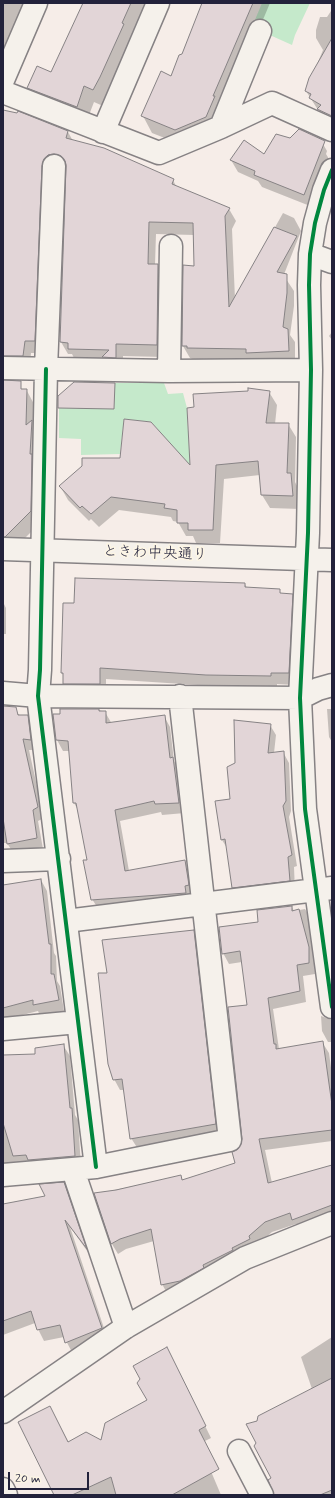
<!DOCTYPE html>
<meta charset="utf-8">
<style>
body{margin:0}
#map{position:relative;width:335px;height:1498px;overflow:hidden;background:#f6ede8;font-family:Mynerve,sans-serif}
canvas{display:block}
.frame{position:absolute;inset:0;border:4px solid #22223b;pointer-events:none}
.scale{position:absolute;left:8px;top:1472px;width:81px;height:18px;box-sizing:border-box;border:2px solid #22223b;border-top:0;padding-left:5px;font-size:12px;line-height:14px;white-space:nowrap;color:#22223b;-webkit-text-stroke:3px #fcf5e5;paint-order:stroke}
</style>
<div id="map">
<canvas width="335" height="1498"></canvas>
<div class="frame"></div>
<div class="scale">20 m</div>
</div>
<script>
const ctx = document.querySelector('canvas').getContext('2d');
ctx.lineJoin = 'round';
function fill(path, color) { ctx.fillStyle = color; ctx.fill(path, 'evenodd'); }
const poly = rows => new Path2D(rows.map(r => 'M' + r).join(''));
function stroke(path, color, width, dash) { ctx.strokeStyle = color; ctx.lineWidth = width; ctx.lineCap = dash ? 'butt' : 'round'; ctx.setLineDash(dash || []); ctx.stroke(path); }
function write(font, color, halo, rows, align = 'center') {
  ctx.font = font + ' Mynerve,"Klee One",sans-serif'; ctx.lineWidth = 3.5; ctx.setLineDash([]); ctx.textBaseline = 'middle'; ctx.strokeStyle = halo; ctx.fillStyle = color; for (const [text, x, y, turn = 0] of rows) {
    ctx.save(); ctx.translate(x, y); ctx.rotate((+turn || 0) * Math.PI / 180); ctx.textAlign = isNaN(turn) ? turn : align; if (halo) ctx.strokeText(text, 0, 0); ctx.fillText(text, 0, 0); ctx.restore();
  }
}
fill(poly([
 [262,3,310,3,295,35,292,45,252,27],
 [115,383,164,383,168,394,183,393,187,408,188,431,192,431,194,474,158,454,161,433,151,422,124,419,120,454,81,455,81,439,59,438,59,395]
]), '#c5e9cb');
fill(poly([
 [3,3,24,3,3,50],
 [84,3,148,3,103,106,94,102,86,123,38,104,29,88,52,74],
 [203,3,270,3,215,134,185,146,152,133,143,116,171,77,182,55],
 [331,11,332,12,332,124,325,121,306,91,323,50,316,38,316,30,320,17,327,17],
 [3,111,68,132,73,141,173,180,177,188,229,209,236,221,232,229,235,299,283,213,294,218,301,231,283,277,286,279,294,291,294,306,290,335,295,342,295,363,195,360,190,358,183,346,195,267,194,235,156,234,155,265,158,265,165,278,163,357,123,356,123,363,76,362,72,354,68,354,61,342,67,167,63,166,41,353,31,353,30,367,3,363],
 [320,139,327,151,326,154,329,159,310,206,262,187,258,181,238,172,231,160,264,155,291,140],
 [332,332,332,340,329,336],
 [3,390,27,391,34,404,34,426,39,434,38,525,24,539,3,538],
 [269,392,277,405,275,424,288,424,296,437,295,482,298,488,300,509,270,508,262,495,260,475,224,479,220,543,196,543,193,536,186,536,178,522,173,521,171,517,119,510,99,527,91,519,89,521,68,500,60,486,191,468],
 [245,584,247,588,279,590,281,594,292,595,299,606,295,685,277,684,277,687,213,686,106,679,106,695,70,695,64,683,64,677,62,673,64,604,75,604],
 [3,602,6,608,6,634,3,634],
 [327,709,332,709,332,742,329,737],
 [99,710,105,712,112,724,164,716,170,727,174,761,179,769,185,813,162,815,161,812,120,821,129,871,185,861,191,872,194,896,99,910,92,899,88,861,78,810,74,803,70,751,63,751,57,740],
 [19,714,20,716,27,716,33,727,36,750,29,750,44,818,38,821,43,849,14,854,7,843,3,843,3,715],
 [270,725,276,735,274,753,283,752,289,763,291,811,289,817,297,866,294,867,295,891,238,898,232,888,227,848,222,840,231,800,236,763],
 [331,835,332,835,332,858],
 [41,880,47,891,54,953,56,956,57,981,60,986,64,1011,40,1016,38,1011,3,1020,3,886],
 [292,907,294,911,305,909,312,920,315,974,303,976,306,1002,273,1009,279,1049,322,1042,329,1053,332,1075,332,1141,265,1150,272,1183,332,1166,332,1218,299,1230,296,1224,272,1232,255,1247,168,1295,162,1284,154,1241,126,1249,118,1254,112,1244,95,1194,181,1176,183,1181,236,1163,238,1151,243,1145,248,1006,242,962,229,964,223,953,259,923],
 [193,931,200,942,221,1135,138,1149,131,1138,125,1090,120,1090,114,1079,108,974],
 [321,1016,332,1020,332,1042,328,1042,322,1031],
 [63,1045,70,1056,75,1115,78,1120,81,1167,3,1167,3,1056,36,1055],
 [63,1183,70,1195,90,1255,70,1227,108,1340,73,1354,64,1337,44,1341,35,1323,3,1335,3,1219,46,1197],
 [332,1337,332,1495,275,1495,273,1478,257,1443,258,1422,312,1389,301,1357],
 [167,1348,211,1438,205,1441,217,1466,210,1469,221,1495,55,1495,50,1407,69,1443,102,1441,148,1400]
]), '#0003');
const building = poly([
 [83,3,131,3,122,23,124,24,100,77,93,90,84,86,77,107,27,88,37,66,51,72,83,3],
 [202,3,253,3,213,96,215,96,206,117,175,130,141,116,161,71,171,76,179,55,182,54,202,3],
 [332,38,332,116,317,109,321,105,309,98,311,94,305,91,309,78,332,38],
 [3,110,17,113,18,111,68,131,66,138,104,148,174,179,172,184,230,208,225,216,229,307,274,227,297,236,277,272,287,274,287,293,283,327,288,329,289,351,246,353,246,349,187,348,187,346,182,346,183,265,194,266,193,223,149,222,148,264,158,264,157,345,116,344,116,358,102,357,109,350,68,349,68,343,60,342,66,166,65,161,61,156,54,154,48,155,44,159,42,166,35,341,25,341,23,356,3,356,3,110],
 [299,129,325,141,304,195,254,175,255,171,230,160,244,140,264,154,276,134,290,138,299,129],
 [3,380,21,381,21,389,27,389,26,425,32,420,30,454,32,454,31,511,5,537,3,537,3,380],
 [74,382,115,383,114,409,58,408,58,396,74,382],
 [248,388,270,391,266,423,289,423,287,473,291,473,293,496,261,495,258,461,216,465,213,530,188,530,188,523,177,523,177,510,164,508,165,504,111,497,91,514,82,506,80,508,59,486,82,466,82,458,120,458,124,419,151,422,190,465,187,408,194,407,193,394,248,391,248,388],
 [75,578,245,583,245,587,280,589,280,593,293,594,289,673,271,673,271,676,206,675,100,668,100,684,63,684,63,673,61,673,63,603,74,603,75,578],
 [3,706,16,707,18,715,28,715,31,740,23,739,38,807,33,810,37,838,7,844,3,818,3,706],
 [60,709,99,709,99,711,106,711,106,723,165,715,170,758,173,757,179,803,155,804,154,801,115,810,125,871,185,860,189,885,185,886,186,893,91,900,83,860,87,860,76,803,73,803,68,741,56,740,53,714,60,714,60,709],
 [234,720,271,724,268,753,284,751,286,801,283,806,292,855,288,857,290,881,232,888,225,839,221,840,215,801,230,799,227,767,235,763,234,720],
 [41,879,49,944,51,944,51,974,54,974,59,1000,33,1005,33,1000,3,1008,3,885,41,879],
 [292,906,292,911,299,909,309,947,309,963,297,965,300,991,268,998,274,1044,276,1044,276,1049,323,1041,332,1105,332,1130,259,1139,268,1183,332,1165,332,1205,292,1220,290,1213,265,1222,249,1236,250,1239,232,1248,233,1250,203,1265,204,1268,180,1281,161,1285,151,1229,120,1239,111,1244,94,1193,116,1190,181,1175,182,1180,235,1163,232,1152,238,1149,242,1139,228,1007,247,1005,240,951,222,954,219,927,258,922,257,910,292,906],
 [194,930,216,1124,130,1139,122,1079,113,1080,108,1064,98,973,107,973,102,940,194,930],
 [64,1044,70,1108,72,1108,75,1156,28,1160,26,1155,13,1156,3,1123,3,1055,35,1054,35,1048,64,1044],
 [64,1182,87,1249,65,1220,102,1328,65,1343,60,1325,37,1330,31,1311,3,1321,3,1204,45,1196,39,1184,64,1182],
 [167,1347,206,1426,199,1430,219,1469,172,1495,116,1495,111,1477,72,1495,54,1495,18,1422,50,1406,68,1442,86,1432,101,1440,105,1423,147,1400,137,1383,140,1379,133,1366,167,1347],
 [332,1378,332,1490,320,1495,274,1495,268,1480,271,1478,254,1446,256,1443,246,1424,257,1421,258,1416,332,1378]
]);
fill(building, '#e2d5d7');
stroke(building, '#868284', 1);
const minor = poly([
 [3,80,36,3],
 [3,92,159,153,221,127,272,103,332,130],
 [221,127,260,31],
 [103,132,158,3],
 [54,166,46,369,40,670,38,696,96,1167],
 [332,170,324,190,315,223,310,254,309,285,311,370,308,533,300,698,305,809,332,1007],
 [310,254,332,262],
 [3,368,169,371,311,370],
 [169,371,171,246],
 [3,549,332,560],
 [3,693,38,696,300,698,318,689,332,685],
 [3,861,59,859],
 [66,921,332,888],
 [3,1029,78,1022],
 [73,1170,126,1327],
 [3,1175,96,1167,230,1140,180,696],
 [3,1412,126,1327,245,1258,332,1223],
 [239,1451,262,1495],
 [3,1489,6,1495]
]);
stroke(minor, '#868284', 25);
stroke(minor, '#f5f1eb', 22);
stroke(poly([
 [332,170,324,190,315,223,310,254,309,285,311,370,308,533,300,698,305,809,332,1007],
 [46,369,40,670,38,696,96,1167]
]), '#00873e', 4);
write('15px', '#22223b', '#fcf5e5', [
 ["ときわ中央通り",155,554,2]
]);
</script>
